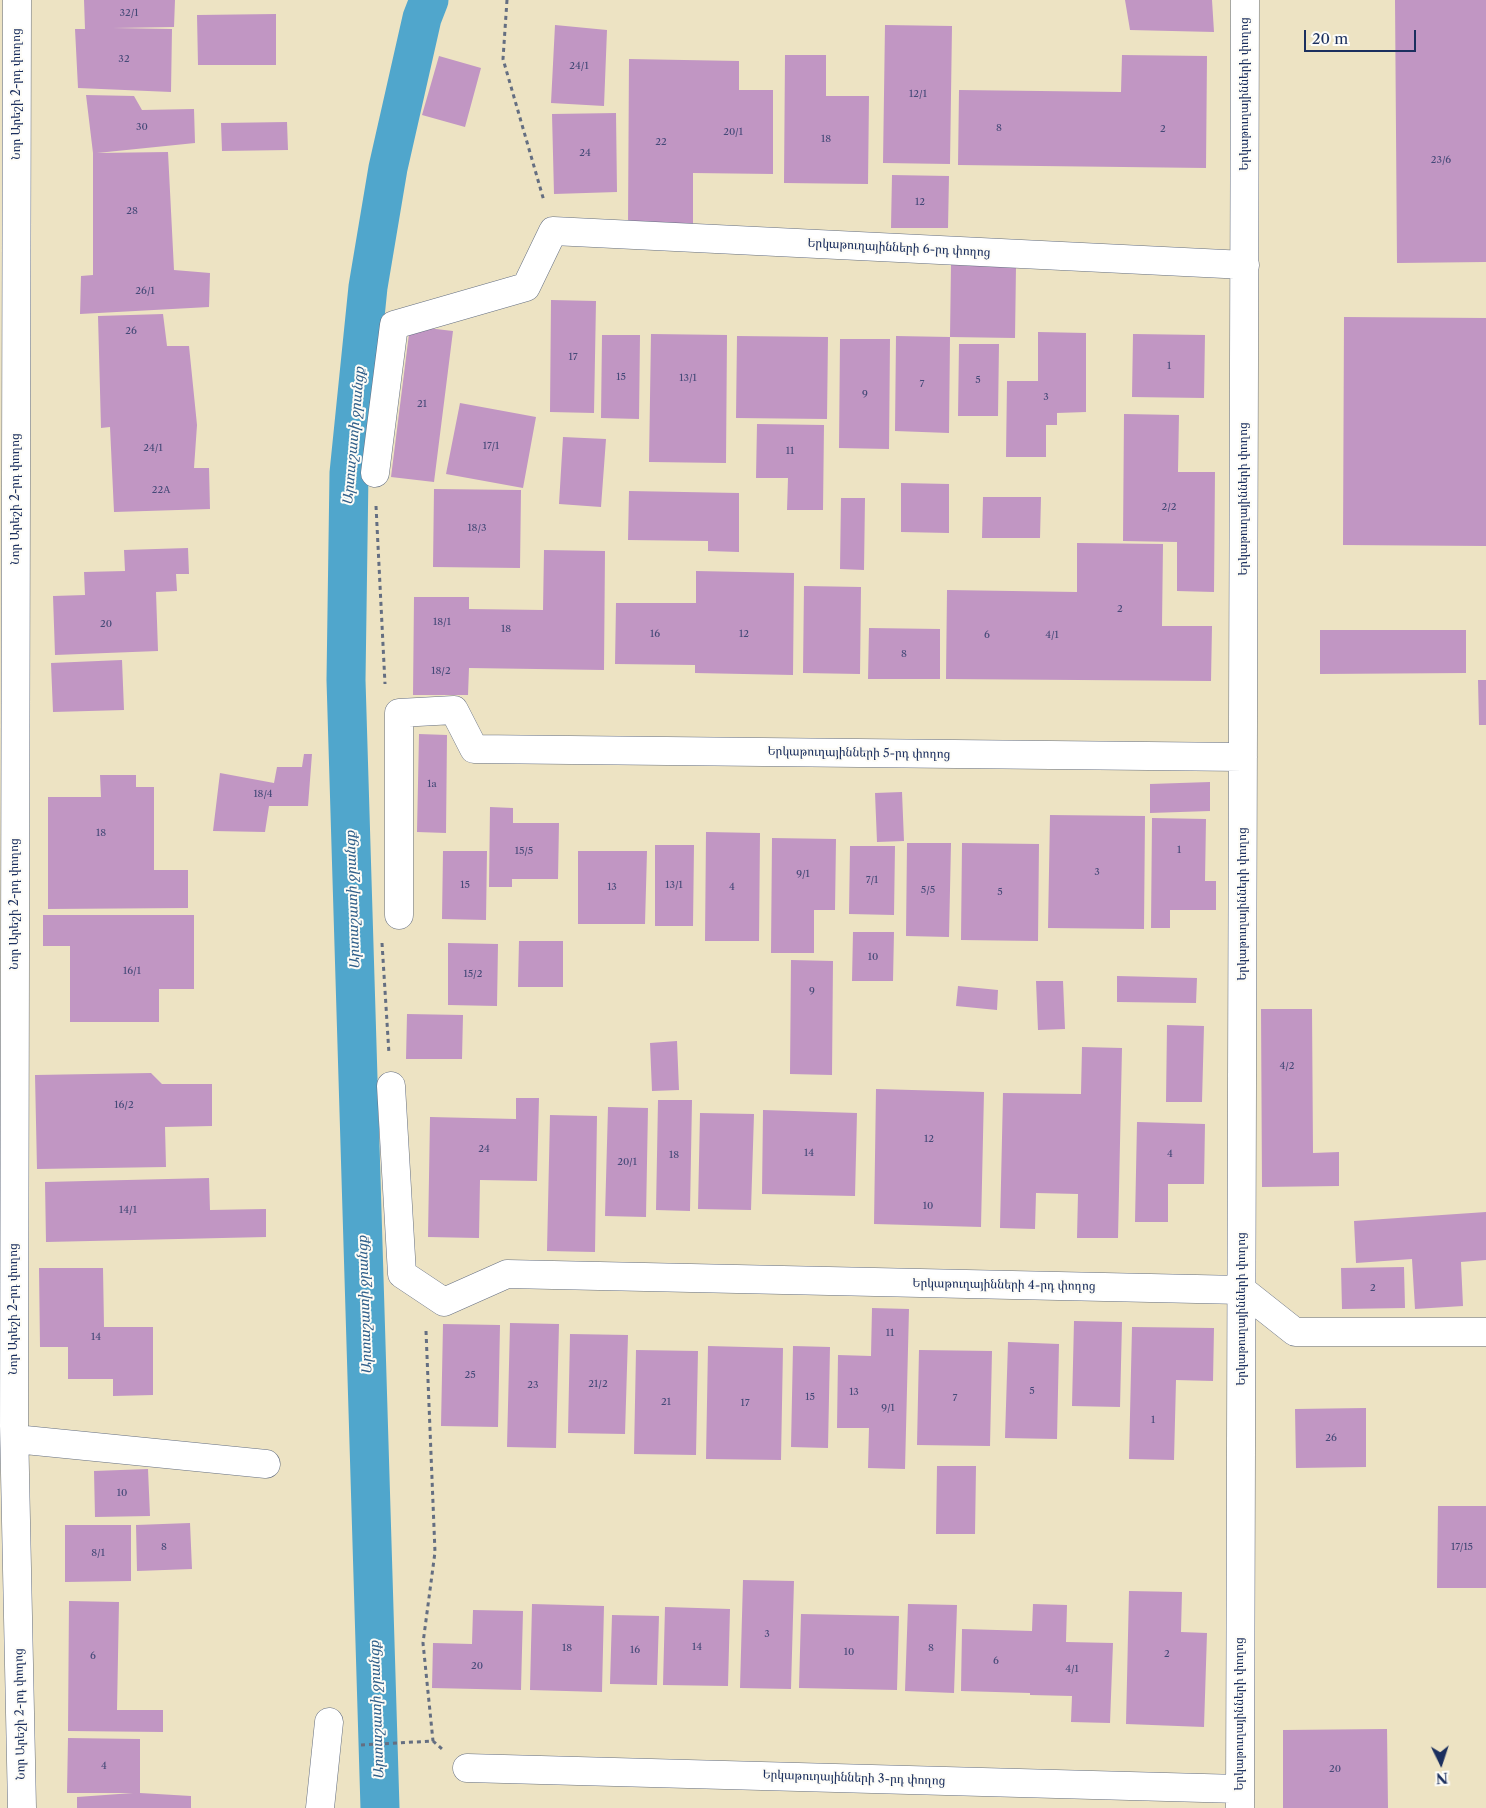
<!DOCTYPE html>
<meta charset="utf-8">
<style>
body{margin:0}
#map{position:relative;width:1486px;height:1808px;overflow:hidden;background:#ede3c3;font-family:"Libre Caslon Text",serif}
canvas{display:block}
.north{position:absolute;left:1416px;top:1738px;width:50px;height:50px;-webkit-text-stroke:4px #fdfcf7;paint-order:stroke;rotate:176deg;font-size:14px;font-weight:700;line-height:20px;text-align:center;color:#1b2f5e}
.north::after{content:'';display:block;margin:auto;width:18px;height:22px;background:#1b2f5e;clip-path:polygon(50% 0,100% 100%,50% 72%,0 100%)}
.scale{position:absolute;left:1304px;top:30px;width:112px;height:22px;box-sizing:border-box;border:2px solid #1b2f5e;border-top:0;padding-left:6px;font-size:15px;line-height:18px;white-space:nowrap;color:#1b2f5e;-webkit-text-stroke:4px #fdfcf7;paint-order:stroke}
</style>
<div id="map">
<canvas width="1486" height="1808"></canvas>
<div class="north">N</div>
<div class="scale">20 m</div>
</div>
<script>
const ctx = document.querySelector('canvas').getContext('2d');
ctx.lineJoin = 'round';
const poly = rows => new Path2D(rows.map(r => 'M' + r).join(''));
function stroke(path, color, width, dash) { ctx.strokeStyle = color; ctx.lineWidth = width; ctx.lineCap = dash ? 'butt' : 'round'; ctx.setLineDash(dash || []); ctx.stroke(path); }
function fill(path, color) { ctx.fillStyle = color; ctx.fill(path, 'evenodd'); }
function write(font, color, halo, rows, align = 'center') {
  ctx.font = font + ' "Libre Caslon Text","Noto Serif Armenian",serif'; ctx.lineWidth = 4; ctx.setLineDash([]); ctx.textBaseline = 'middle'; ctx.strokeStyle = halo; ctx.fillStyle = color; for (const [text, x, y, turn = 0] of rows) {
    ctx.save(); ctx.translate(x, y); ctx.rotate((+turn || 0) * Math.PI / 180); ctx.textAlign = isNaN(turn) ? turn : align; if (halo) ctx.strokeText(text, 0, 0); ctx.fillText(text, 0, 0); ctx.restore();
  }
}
stroke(poly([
 [380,1808,346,680,349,473,368,287,388,168,422,18,429,0]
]), '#50a6cc', 39);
fill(poly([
 [84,0,175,0,174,27,113,28,172,29,171,92,78,88,75,29,85,29],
 [1125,0,1212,0,1214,32,1130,30],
 [1395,0,1486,0,1486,262,1397,263],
 [276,14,276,65,198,65,197,15],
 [555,25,607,30,604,106,551,103],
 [885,25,952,26,950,164,883,163],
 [785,55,826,55,826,96,869,96,868,184,784,183],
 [1122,55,1207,56,1206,168,958,165,959,90,1121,92],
 [439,56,481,68,465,127,422,115],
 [629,59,739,61,739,90,773,90,773,174,693,173,693,225,628,224],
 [86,95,134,96,142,110,194,109,195,143,97,153,168,152,174,270,210,273,209,307,80,314,81,276,93,275,93,153],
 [616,113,617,192,554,194,552,114],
 [287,122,288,150,222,151,221,123],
 [892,175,949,176,948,228,891,228],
 [951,265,1016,266,1015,338,950,337],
 [551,300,596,301,594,413,550,412],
 [163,314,167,346,189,346,197,425,194,468,209,468,210,509,114,512,110,427,101,428,98,316],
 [1344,317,1486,318,1486,546,1343,545],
 [410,326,453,331,434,482,391,477],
 [1038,332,1086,333,1086,412,1057,413,1057,425,1046,425,1046,457,1006,457,1007,381,1038,381],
 [651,334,727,335,726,463,649,462],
 [1133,334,1205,335,1204,398,1132,397],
 [602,335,640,335,639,419,601,418],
 [737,336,828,337,827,419,736,418],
 [896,336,950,337,949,433,895,431],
 [840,339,890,339,889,449,839,448],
 [959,344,999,344,998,416,958,416],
 [460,403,536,417,523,488,446,474],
 [1124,414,1179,415,1178,472,1215,472,1214,592,1177,591,1177,542,1123,541],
 [757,424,824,425,823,510,787,510,788,478,756,478],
 [563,437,606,439,601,507,559,504],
 [901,483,949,484,949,533,901,532],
 [434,489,521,490,520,568,433,567],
 [629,491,739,493,739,552,708,551,708,541,628,540],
 [983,497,1041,497,1040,538,982,538],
 [841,498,865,498,864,570,840,569],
 [1077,543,1163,544,1162,626,1212,626,1211,681,946,679,947,590,1077,592],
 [188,548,189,574,176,574,177,591,156,592,158,651,55,655,53,596,85,595,84,572,125,571,124,550],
 [544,550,605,551,604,670,469,668,468,695,413,695,414,597,469,597,469,609,543,610],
 [696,571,794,573,793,675,695,673,695,665,615,664,616,603,696,603],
 [804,586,861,587,860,674,803,673],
 [869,628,940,629,940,679,868,679],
 [1320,630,1466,630,1466,673,1320,674],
 [122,660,124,710,53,712,51,663],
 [1478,680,1486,680,1486,725,1479,725],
 [419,734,447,735,446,833,417,832],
 [304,754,312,754,308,806,269,806,265,832,213,831,220,773,274,783,277,767,302,767],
 [100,775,136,775,136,787,154,787,154,870,188,870,188,908,48,909,48,797,101,797],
 [1210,782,1210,811,1150,813,1150,784],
 [902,792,904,841,877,842,875,793],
 [490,807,513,808,513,823,559,823,558,879,512,879,512,887,489,887],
 [1050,815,1145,816,1144,929,1048,928],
 [1152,818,1206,819,1205,881,1216,881,1216,910,1170,910,1170,928,1151,928],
 [706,832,760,833,759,941,705,941],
 [772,838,836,839,835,910,814,910,814,953,771,953],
 [907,843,951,843,949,937,906,936],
 [962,843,1039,844,1038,941,961,940],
 [655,845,694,845,693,926,655,926],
 [850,846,895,846,894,915,849,914],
 [443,851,487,851,486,920,442,919],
 [578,851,647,851,645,924,578,924],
 [43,915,194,915,194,989,159,989,159,1022,70,1022,70,946,43,946],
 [853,932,894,932,893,981,852,981],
 [519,941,563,941,563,987,518,987],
 [448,943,498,944,497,1006,448,1005],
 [791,960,833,961,832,1075,790,1074],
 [1117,976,1197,978,1196,1003,1117,1002],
 [1036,981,1063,981,1065,1029,1038,1030],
 [958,986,998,990,997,1010,956,1006],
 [1261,1009,1312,1009,1313,1153,1339,1152,1339,1186,1262,1187],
 [407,1014,463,1015,462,1059,406,1059],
 [1167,1025,1204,1026,1202,1102,1166,1102],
 [677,1041,679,1090,652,1091,650,1043],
 [1082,1047,1122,1048,1118,1238,1077,1238,1078,1194,1036,1193,1035,1229,1000,1228,1003,1093,1081,1094],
 [151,1073,162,1084,212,1084,212,1126,165,1127,166,1167,37,1169,35,1075],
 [876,1089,984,1092,981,1227,874,1224],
 [516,1098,539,1098,537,1181,480,1180,479,1238,428,1237,430,1117,516,1119],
 [658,1100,692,1100,690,1211,656,1210],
 [608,1107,648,1108,646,1217,605,1216],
 [763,1110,857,1113,855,1196,762,1194],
 [700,1113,754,1114,751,1210,698,1209],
 [550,1115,597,1116,595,1252,547,1251],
 [1137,1122,1205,1124,1204,1184,1168,1184,1168,1222,1135,1222],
 [209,1178,210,1210,266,1209,266,1237,46,1242,45,1182],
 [1486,1212,1486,1260,1461,1262,1463,1306,1415,1309,1412,1259,1356,1263,1354,1221],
 [1404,1267,1405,1308,1342,1309,1341,1268],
 [39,1268,103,1268,104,1327,153,1327,153,1395,113,1396,113,1379,68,1379,68,1347,40,1347],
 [872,1308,909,1309,905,1469,868,1468,869,1428,837,1428,838,1355,871,1356],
 [1074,1321,1122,1322,1120,1407,1072,1406],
 [510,1323,559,1324,556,1448,507,1447],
 [443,1324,500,1325,498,1427,441,1426],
 [1132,1327,1214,1328,1213,1381,1176,1380,1174,1460,1129,1459],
 [570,1334,628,1335,625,1434,568,1433],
 [1008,1342,1059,1344,1057,1439,1005,1438],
 [708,1346,783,1348,781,1460,706,1459],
 [793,1346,830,1347,828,1448,791,1447],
 [636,1350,698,1351,696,1455,634,1454],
 [919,1350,992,1351,990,1446,917,1445],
 [1366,1408,1366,1467,1296,1468,1295,1409],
 [937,1466,976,1466,975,1534,936,1534],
 [148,1469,150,1516,95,1517,94,1471],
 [1438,1506,1486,1506,1486,1588,1437,1588],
 [190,1523,192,1569,137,1571,136,1525],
 [65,1525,131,1525,131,1581,65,1582],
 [743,1580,794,1581,791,1689,740,1688],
 [1129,1591,1182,1592,1181,1632,1207,1633,1204,1727,1126,1724],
 [69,1601,119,1602,117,1710,163,1710,163,1732,68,1731],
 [532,1604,604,1606,602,1692,530,1690],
 [908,1604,957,1605,954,1693,905,1691],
 [1033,1604,1067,1605,1066,1642,1113,1643,1110,1723,1071,1722,1072,1696,1030,1695,1030,1693,961,1691,962,1629,1032,1631],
 [665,1607,730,1609,728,1686,663,1685],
 [473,1610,523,1611,521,1690,432,1688,433,1643,472,1644],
 [801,1614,899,1616,897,1690,799,1688],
 [612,1615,659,1616,657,1685,610,1684],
 [1387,1729,1388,1808,1283,1808,1283,1730],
 [68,1738,140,1739,140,1793,191,1796,191,1808,77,1808,77,1797,133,1793,67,1793]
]), '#c196c3');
const minor = poly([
 [17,0,14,1425,22,1808],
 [375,473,394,325,526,287,553,231,1245,265],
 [399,915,399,713,454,710,474,749,1243,757],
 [391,1086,402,1274,444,1302,507,1274,1242,1290,1295,1332,1486,1332],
 [15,1439,266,1464],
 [467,1768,1240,1789],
 [320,1808,329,1722],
 [1240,1808,1245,0]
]);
stroke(minor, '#646e81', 29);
stroke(poly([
 [507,0,503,59,544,201],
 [376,506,385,684],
 [382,943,389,1054],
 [426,1331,435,1552,423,1643,433,1741],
 [361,1745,433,1741,442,1749]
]), '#646e81', 3, [4, 4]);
stroke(minor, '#fff', 28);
write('10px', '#444977', null, [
 ["32/1",129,13],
 ["32",124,59],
 ["24/1",579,66],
 ["12/1",918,94],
 ["30",142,127],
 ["8",999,128],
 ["2",1163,129],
 ["20/1",733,132],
 ["18",826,139],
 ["22",661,142],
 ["24",585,153],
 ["23/6",1441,160],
 ["12",920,202],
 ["28",132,211],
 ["26/1",145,291],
 ["26",131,331],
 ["17",573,357],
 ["1",1169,366],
 ["15",621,377],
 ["13/1",688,378],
 ["5",978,380],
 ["7",922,384],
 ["9",865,394],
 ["3",1046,397],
 ["21",422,404],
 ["17/1",491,446],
 ["24/1",153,448],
 ["11",790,451],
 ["22А",161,490],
 ["2/2",1169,507],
 ["18/3",477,528],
 ["2",1120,609],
 ["18/1",442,622],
 ["20",106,624],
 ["18",506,629],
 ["16",655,634],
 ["12",744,634],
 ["6",987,635],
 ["4/1",1052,635],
 ["8",904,654],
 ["18/2",441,671],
 ["1a",432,784],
 ["18/4",263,794],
 ["18",101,833],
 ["1",1179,850],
 ["15/5",524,851],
 ["3",1097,872],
 ["9/1",803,874],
 ["7/1",872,880],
 ["15",465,885],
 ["13/1",674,885],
 ["13",612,887],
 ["4",732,887],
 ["5/5",928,890],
 ["5",1000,892],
 ["10",873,957],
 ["16/1",132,971],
 ["15/2",473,974],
 ["9",812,991],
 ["4/2",1287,1066],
 ["16/2",124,1105],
 ["12",929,1139],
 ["24",484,1149],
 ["14",809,1153],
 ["4",1170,1154],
 ["18",674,1155],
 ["20/1",627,1162],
 ["10",928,1206],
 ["14/1",128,1210],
 ["2",1373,1288],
 ["11",890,1333],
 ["14",96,1337],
 ["25",470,1375],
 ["21/2",598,1384],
 ["23",533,1385],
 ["5",1032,1391],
 ["13",854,1392],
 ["15",810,1397],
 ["7",955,1398],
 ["21",666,1402],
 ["17",745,1403],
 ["9/1",888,1408],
 ["1",1153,1420],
 ["26",1331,1438],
 ["10",122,1493],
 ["8",164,1547],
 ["17/15",1462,1547],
 ["8/1",98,1553],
 ["3",767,1634],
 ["14",697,1647],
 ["18",567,1648],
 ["8",931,1648],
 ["16",635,1650],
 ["10",849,1652],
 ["2",1167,1654],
 ["6",93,1656],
 ["6",996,1661],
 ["20",477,1666],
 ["4/1",1072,1669],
 ["4",104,1766],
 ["20",1335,1769]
]);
write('12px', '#1b2f5e', '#fdfcf7', [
 ["Նոր Արեշի 2-րդ փողոց",17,94,-90],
 ["Երկաթուղայինների փողոց",1245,94,-90],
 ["Երկաթուղայինների 6-րդ փողոց",899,248,3],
 ["Նոր Արեշի 2-րդ փողոց",16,499,-90],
 ["Երկաթուղայինների փողոց",1244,499,-90],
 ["Երկաթուղայինների 5-րդ փողոց",859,753,1],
 ["Նոր Արեշի 2-րդ փողոց",15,904,-90],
 ["Երկաթուղայինների փողոց",1243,904,-90],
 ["Երկաթուղայինների 4-րդ փողոց",1004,1285,1],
 ["Նոր Արեշի 2-րդ փողոց",14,1309,-90],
 ["Երկաթուղայինների փողոց",1242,1309,-90],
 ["Նոր Արեշի 2-րդ փողոց",20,1714,-91],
 ["Երկաթուղայինների փողոց",1240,1714,-90],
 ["Երկաթուղայինների 3-րդ փողոց",854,1778,2]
]);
write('italic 14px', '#305f8a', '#fdfcf7', [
 ["Արտաշատի ջրանցք",354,436,-85],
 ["Արտաշատի ջրանցք",353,900,-92],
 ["Արտաշատի ջրանցք",365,1305,-92],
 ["Արտաշատի ջրանցք",377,1710,-92]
]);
</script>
